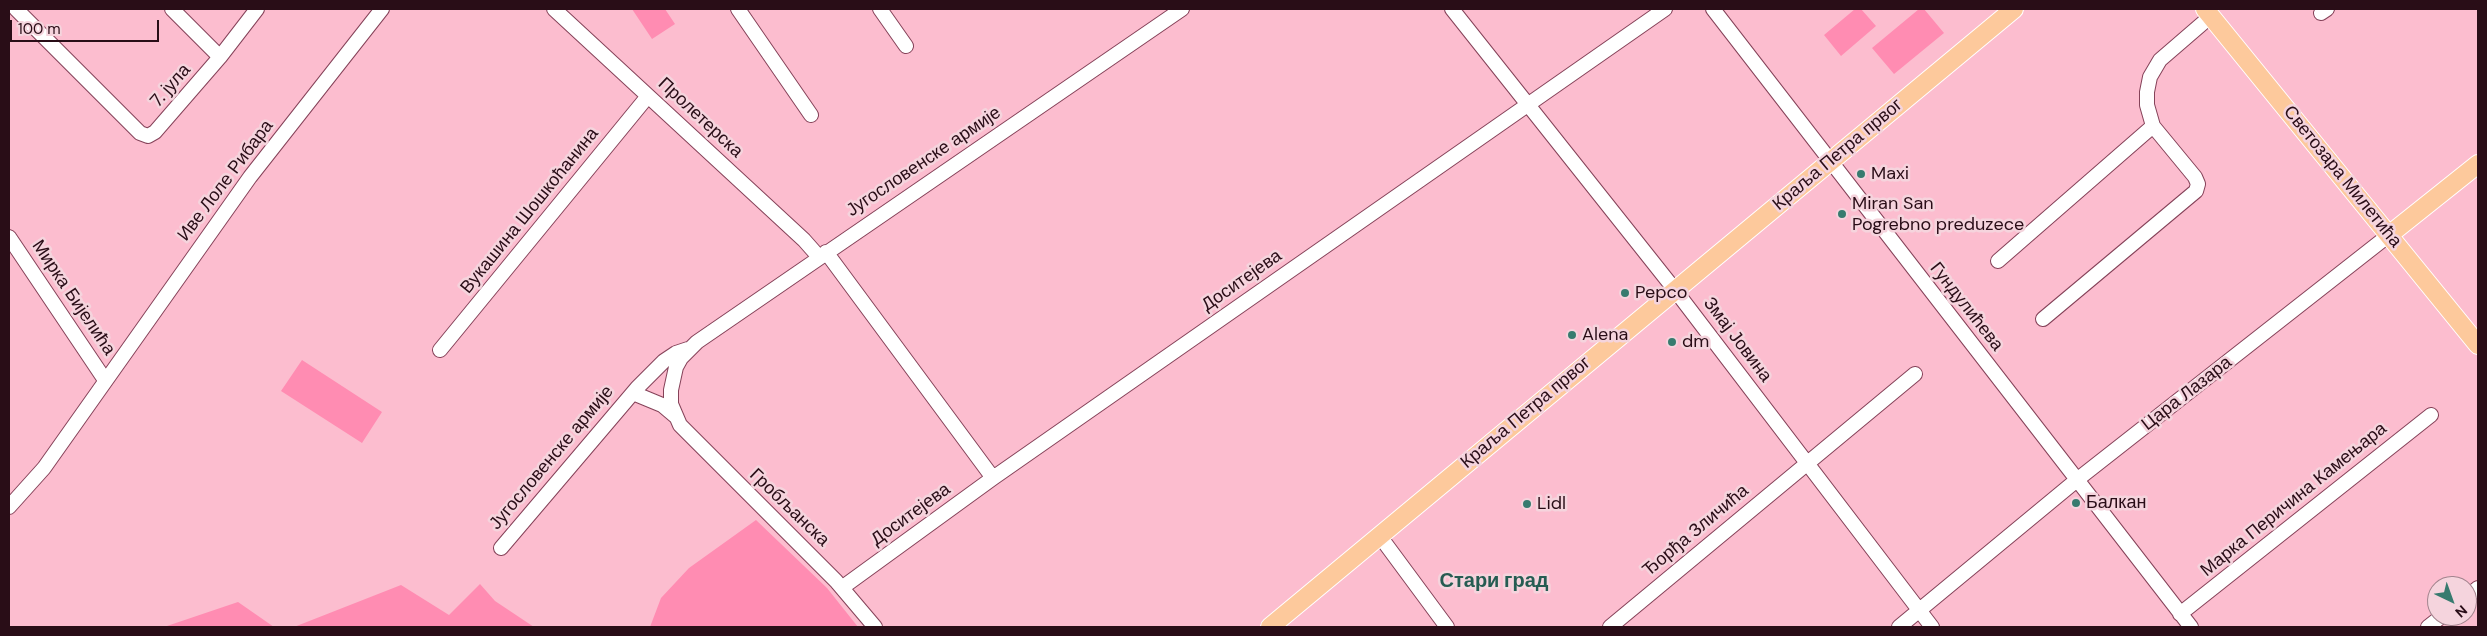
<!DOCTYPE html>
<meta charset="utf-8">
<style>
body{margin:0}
#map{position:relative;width:2487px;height:636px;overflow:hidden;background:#fcbdcf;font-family:"DM Sans",sans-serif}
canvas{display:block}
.frame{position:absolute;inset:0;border:10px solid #290d17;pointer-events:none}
.north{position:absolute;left:2427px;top:576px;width:50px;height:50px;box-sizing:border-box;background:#f5d4dd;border:1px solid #a3848e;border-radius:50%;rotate:138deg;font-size:14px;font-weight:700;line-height:20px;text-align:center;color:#290d17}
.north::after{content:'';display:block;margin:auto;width:18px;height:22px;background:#377b6f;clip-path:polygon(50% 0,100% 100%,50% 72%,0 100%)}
.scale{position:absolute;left:10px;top:20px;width:149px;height:22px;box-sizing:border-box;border:2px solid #290d17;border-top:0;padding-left:6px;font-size:15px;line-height:18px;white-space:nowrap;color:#290d17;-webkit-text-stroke:4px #f5d4dd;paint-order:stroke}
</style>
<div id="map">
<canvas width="2487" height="636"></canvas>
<div class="frame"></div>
<div class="north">N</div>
<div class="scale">100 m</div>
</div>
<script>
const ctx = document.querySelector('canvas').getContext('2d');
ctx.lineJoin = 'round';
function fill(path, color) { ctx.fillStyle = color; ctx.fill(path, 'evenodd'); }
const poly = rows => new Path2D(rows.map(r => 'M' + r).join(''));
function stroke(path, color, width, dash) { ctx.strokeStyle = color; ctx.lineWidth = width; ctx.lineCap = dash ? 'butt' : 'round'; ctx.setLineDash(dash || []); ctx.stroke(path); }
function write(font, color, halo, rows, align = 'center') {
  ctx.font = font + ' "DM Sans",sans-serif'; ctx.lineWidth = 5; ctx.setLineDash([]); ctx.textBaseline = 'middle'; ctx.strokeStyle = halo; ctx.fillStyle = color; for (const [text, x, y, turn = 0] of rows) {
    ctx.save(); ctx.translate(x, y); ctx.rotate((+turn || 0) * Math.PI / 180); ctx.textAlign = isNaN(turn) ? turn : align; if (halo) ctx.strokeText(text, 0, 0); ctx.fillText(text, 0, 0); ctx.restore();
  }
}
fill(poly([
 [632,9,665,9,675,24,652,39],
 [1855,9,1861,9,1876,26,1841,56,1824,35],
 [1919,9,1924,9,1944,33,1894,74,1872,48],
 [302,360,382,412,362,443,281,391],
 [756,520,827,588,858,627,650,627,661,598,689,568],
 [480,584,495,601,534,627,294,627,401,585,449,615],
 [238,602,274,627,164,627]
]), '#ff8cb2');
const minor = poly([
 [16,9,140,133,148,136,155,132,220,57,257,9],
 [172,9,220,57],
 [554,9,804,240,819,257],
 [738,9,811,115],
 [880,9,906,46],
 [1452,9,1675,290,1932,627],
 [1713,9,2191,627],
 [2321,13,2327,9],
 [9,237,105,380],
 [826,252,993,478],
 [1998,261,2153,126],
 [2043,319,2196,191,2198,184,2195,177,2153,126,2147,105,2147,92,2150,77,2160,60,2211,16],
 [440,350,648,96],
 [633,393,662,405,675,416],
 [9,507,44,468,250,177,382,9],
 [1379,535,1447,627],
 [501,548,637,388,664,361,676,353,688,349],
 [843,587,993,478,1665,9],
 [2467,597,2478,588],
 [2180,614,2431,415],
 [875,627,836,581,680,425,671,404,671,390,676,367,681,358,697,342,1182,9],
 [1610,627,1915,374],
 [1899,627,2078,479,2389,235],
 [2428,627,2442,616]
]);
const major = poly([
 [2205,9,2478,345],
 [2389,235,2478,164],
 [1270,627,2014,9]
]);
stroke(minor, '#854259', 16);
stroke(major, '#fff', 20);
stroke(minor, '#fff', 14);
stroke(major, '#fdc99c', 18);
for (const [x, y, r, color] of [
 [1861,174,5,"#377b6f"],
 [1842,214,5,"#377b6f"],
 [1625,293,5,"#377b6f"],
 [1572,335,5,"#377b6f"],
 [1672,342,5,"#377b6f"],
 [2076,503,5,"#377b6f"],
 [1527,504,5,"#377b6f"]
]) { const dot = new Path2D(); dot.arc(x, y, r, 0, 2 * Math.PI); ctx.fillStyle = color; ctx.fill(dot); stroke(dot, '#f5d4dd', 2); }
write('18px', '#290d17', '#f5d4dd', [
 ["7. јула",171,86,-49],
 ["Пролетерска",700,118,43],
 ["Краља Петра првог",1838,155,-40],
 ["Југословенске армије",924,162,-34],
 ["Светозара Милетића",2342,177,51],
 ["Иве Лоле Рибара",226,181,-53],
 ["Вукашина Шошкоћанина",530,211,-51],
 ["Доситејева",1242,281,-35],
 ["Мирка Бијелића",73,298,56],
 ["Гундулићева",1966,307,52],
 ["Змај Јовина",1737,340,53],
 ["Цара Лазара",2187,394,-38],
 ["Краља Петра првог",1526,413,-40],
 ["Југословенске армије",552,458,-50],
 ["Марка Перичина Камењара",2294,500,-39],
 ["Гробљанска",789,508,44],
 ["Доситејева",911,515,-36],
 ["Ђорђа Зличића",1696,531,-40]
]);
write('18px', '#290d17', '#f5d4dd', [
 ["Maxi",1871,174],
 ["Miran San",1852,204],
 ["Pogrebno preduzece",1852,225],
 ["Pepco",1635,293],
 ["Alena",1582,335],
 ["dm",1682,342],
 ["Балкан",2086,503],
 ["Lidl",1537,504]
], 'left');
write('bold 20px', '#255c52', '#f5d4dd', [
 ["Стари град",1494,582]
]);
</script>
